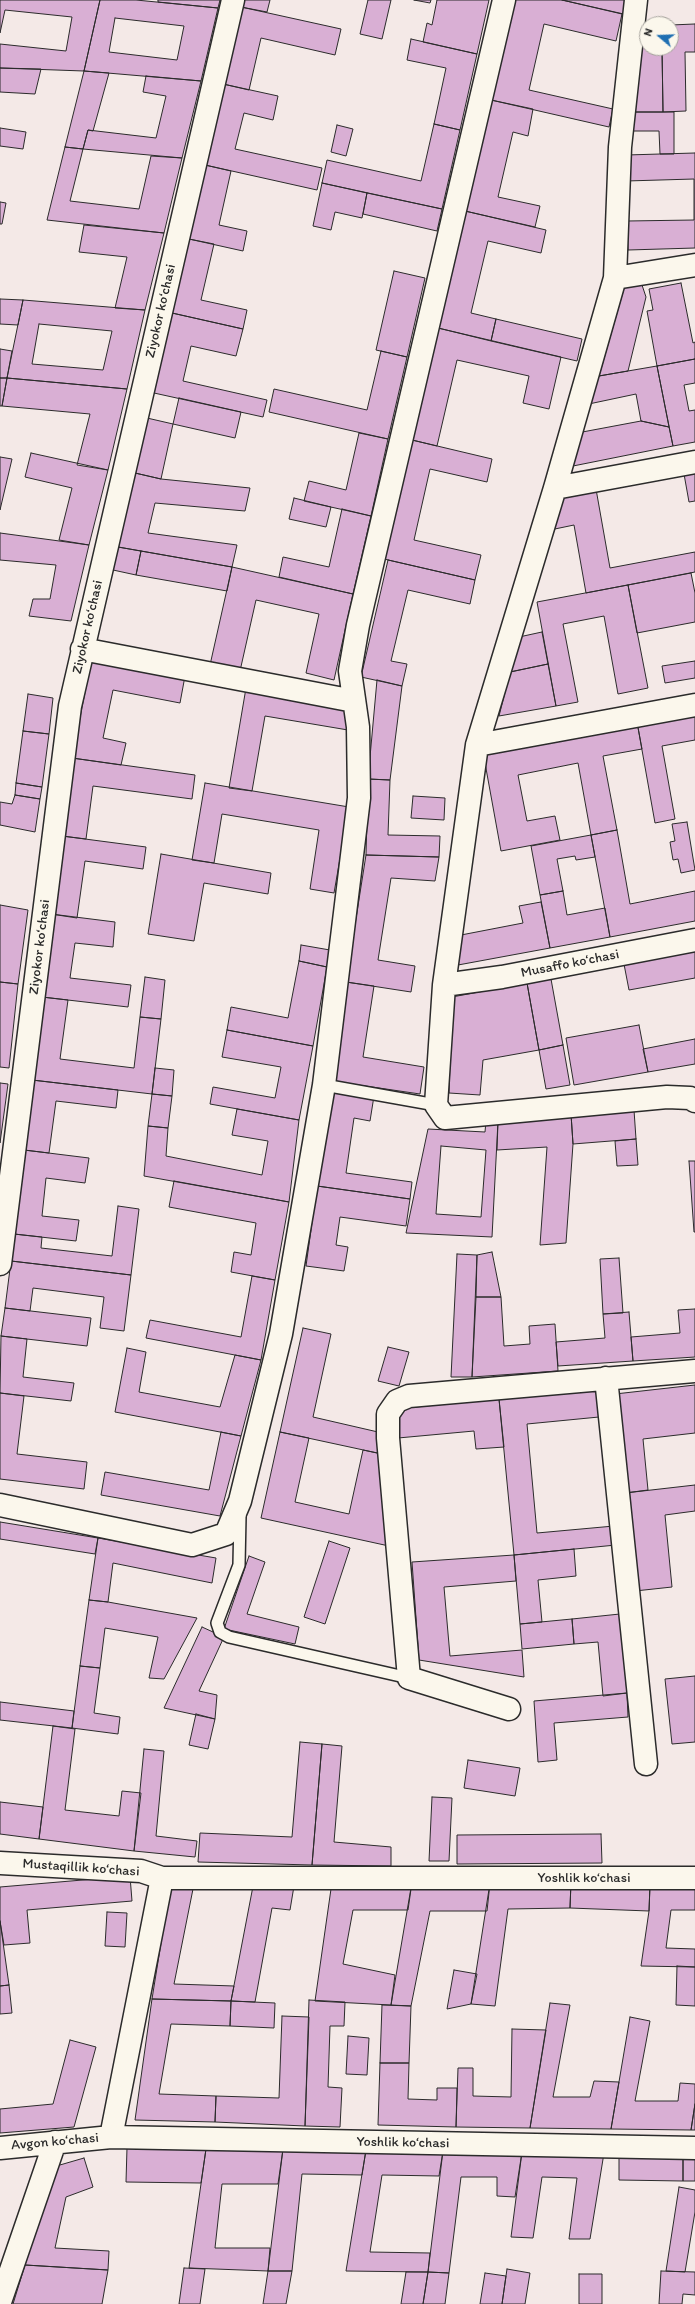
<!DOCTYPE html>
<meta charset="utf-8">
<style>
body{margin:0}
#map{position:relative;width:695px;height:2304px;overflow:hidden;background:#f4e9e7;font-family:Itim,sans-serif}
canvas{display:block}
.north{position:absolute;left:639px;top:16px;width:40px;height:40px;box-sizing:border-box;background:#fbf7ec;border:1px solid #a8a59f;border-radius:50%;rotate:289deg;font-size:11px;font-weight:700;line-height:16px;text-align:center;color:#2b2b2b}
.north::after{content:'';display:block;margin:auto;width:14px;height:18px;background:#1f6fb2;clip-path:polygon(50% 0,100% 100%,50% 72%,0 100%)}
</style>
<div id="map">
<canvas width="695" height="2304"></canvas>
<div class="north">N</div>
</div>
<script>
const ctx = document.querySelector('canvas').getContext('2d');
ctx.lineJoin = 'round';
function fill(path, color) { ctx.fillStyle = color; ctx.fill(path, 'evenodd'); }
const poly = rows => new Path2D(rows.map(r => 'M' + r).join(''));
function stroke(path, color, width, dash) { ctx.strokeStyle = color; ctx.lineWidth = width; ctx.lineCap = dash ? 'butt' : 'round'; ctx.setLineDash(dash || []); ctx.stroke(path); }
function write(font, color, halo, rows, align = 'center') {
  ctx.font = font + ' Itim,sans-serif'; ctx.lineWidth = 3.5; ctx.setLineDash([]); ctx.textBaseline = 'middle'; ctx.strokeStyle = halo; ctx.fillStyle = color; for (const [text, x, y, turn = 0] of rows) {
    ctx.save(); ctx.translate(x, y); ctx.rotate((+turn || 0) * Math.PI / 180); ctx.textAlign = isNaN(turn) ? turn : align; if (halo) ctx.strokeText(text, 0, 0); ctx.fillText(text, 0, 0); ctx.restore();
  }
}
const building = poly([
 [0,0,100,0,84,71,0,68,0,44,66,51,72,17,5,10,0,33,0,0],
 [100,0,136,0,218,8,201,81,84,71,100,0],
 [115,18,184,26,177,60,109,52,115,18],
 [158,0,220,0,218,8,158,2,158,0],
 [242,0,270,0,267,12,241,7,242,0],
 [368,0,391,0,382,39,360,34,368,0],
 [414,0,431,0,430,3,414,0],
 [437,0,489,0,477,54,423,42,427,23,432,25,437,0],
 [514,0,562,0,622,14,616,41,544,24,529,90,613,109,609,127,491,100,514,0],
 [562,0,632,0,628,15,562,0],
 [241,7,341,29,335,55,261,38,249,90,223,84,241,7],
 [695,24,695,52,685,52,686,111,663,112,662,48,671,48,671,25,695,24],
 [636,28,647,28,647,48,662,48,663,112,633,112,636,28],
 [411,39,477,54,460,130,434,124,446,68,407,60,411,39],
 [0,68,41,69,35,94,0,92,0,68],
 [84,71,109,73,93,131,88,130,83,149,65,147,84,71],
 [146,76,201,81,182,158,83,149,88,130,156,138,166,96,143,92,146,76],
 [223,84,278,96,273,120,244,113,235,149,322,168,317,190,205,165,223,84],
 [491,100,533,109,528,136,513,132,498,197,540,206,535,227,465,211,491,100],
 [633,112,674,112,674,154,660,154,659,131,633,131,633,112],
 [434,124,460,130,442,209,322,183,327,160,421,181,434,124],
 [337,125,353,129,346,156,331,152,337,125],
 [0,128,26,132,23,149,0,146,0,128],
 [65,147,83,149,70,201,139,209,151,156,182,158,164,233,47,220,65,147],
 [695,153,695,248,628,250,627,221,694,220,694,179,626,181,626,155,695,153],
 [205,165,231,171,219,225,247,231,243,251,189,239,205,165],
 [322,183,367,193,362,218,335,212,331,230,313,226,322,183],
 [367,193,442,209,437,231,363,214,367,193],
 [0,202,6,203,2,224,0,224,0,202],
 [465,211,546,230,541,253,488,241,471,313,496,319,491,341,438,328,465,211],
 [84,225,164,233,145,310,115,308,127,257,79,252,84,225],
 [189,239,214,244,201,300,247,310,243,329,172,313,189,239],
 [394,271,425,278,407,357,376,350,394,271],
 [681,283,693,343,695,342,695,359,657,366,647,311,653,310,649,289,681,283],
 [625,285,642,285,646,297,628,371,599,376,625,285],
 [0,299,23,300,18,325,0,324,0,299],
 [23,300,145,310,127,389,7,378,23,300],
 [39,324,112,331,103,370,32,364,39,324],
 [172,313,243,329,236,356,191,346,183,381,267,400,263,417,154,393,172,313],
 [496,319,582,339,577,361,491,341,496,319],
 [438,328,561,357,549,409,523,403,529,376,457,360,437,446,412,440,438,328],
 [0,349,12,351,7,378,0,378,0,349],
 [381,351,407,357,388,439,269,412,274,389,367,410,381,351],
 [695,359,695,383,684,385,689,411,695,410,695,442,673,446,657,366,695,359],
 [657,366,669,427,641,421,636,394,584,405,593,377,657,366],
 [0,378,7,378,2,406,0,406,0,378],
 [7,378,127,389,108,470,77,465,90,414,2,406,7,378],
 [179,398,241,412,235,438,173,424,179,398],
 [147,418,173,424,161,479,135,473,147,418],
 [641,421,669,427,673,446,568,467,577,433,641,421],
 [359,433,388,439,371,516,304,501,309,481,346,490,359,433],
 [412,440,492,459,487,482,430,469,414,540,481,555,475,580,384,559,412,440],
 [31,453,108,470,89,545,59,540,72,488,25,477,31,453],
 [0,457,12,459,0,510,0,457],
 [695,472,695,501,689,502,684,474,695,472],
 [135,473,161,479,250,488,245,511,155,503,148,533,237,545,232,567,118,547,135,473],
 [596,489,610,568,695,552,695,572,586,593,574,525,550,530,559,497,596,489],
 [294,498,331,507,326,527,289,519,294,498],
 [342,509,371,516,353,594,279,577,283,557,329,567,342,509],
 [0,533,89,545,71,621,29,616,33,599,50,599,56,565,0,560,0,533],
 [118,547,141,551,136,575,113,570,118,547],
 [141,551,232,567,227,591,136,575,141,551],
 [388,560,475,580,470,604,408,590,391,661,407,664,402,686,361,677,388,560],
 [232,567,353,594,334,680,306,673,319,614,256,600,240,671,210,665,232,567],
 [691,573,695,593,695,622,637,633,628,585,691,573],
 [628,585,648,688,618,694,604,616,563,624,578,702,556,706,537,602,628,585],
 [542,632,548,664,510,672,519,637,542,632],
 [92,657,185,676,180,703,113,690,103,738,126,743,121,765,72,758,92,657],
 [695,661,695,678,665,683,662,666,695,661],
 [548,664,556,706,499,716,510,672,548,664],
 [377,680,402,686,390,780,368,779,377,680],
 [246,688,352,705,348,730,265,716,252,791,229,788,246,688],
 [28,694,53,698,49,734,23,731,28,694],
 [695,712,695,740,662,746,675,819,655,823,637,722,695,712],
 [637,722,642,749,603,756,617,830,591,835,578,763,518,775,527,821,555,816,560,840,501,851,483,752,637,722],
 [23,731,49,734,42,787,16,783,23,731],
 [72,758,195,775,192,799,93,786,86,839,62,836,72,758],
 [368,779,390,780,388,835,440,836,439,857,366,855,368,779],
 [16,783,42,787,40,799,15,795,16,783],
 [205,783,349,807,334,893,310,889,319,830,222,814,214,863,192,860,205,783],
 [15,795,40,799,35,832,0,825,0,802,12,804,15,795],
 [413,796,445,798,444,820,411,818,413,796],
 [687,822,695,870,681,873,678,859,673,860,670,842,675,841,672,824,687,822],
 [617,830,630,904,695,891,695,921,610,937,591,835,617,830],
 [591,835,595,857,576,860,575,856,557,859,563,891,540,895,531,846,591,835],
 [62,836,146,847,143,869,85,861,77,918,51,914,62,836],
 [161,854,271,873,268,894,204,883,194,941,148,934,161,854],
 [366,855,439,857,435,881,391,878,378,960,415,966,411,992,346,982,366,855],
 [563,891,567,915,605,908,610,937,550,948,540,895,563,891],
 [541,902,550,948,458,965,461,935,523,923,519,906,541,902],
 [0,905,28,910,18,984,0,982,0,905],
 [51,914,115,922,113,947,75,943,70,978,131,985,128,1007,42,997,51,914],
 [301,945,330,950,327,967,299,961,301,945],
 [695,946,695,978,629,990,623,959,695,946],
 [299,961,327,967,313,1046,227,1030,231,1007,288,1018,299,961],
 [145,977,165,980,161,1019,140,1017,145,977],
 [551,979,563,1045,539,1050,527,983,551,979],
 [0,982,18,984,9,1068,0,1067,0,982],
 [346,982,374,986,363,1057,424,1067,420,1094,331,1081,346,982],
 [527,983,539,1050,483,1060,480,1095,449,1093,452,997,527,983],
 [42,997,68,1000,60,1059,134,1068,140,1017,161,1019,152,1094,32,1080,42,997],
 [639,1025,648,1072,574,1085,566,1038,639,1025],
 [227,1030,313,1046,299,1120,210,1104,213,1087,275,1098,281,1067,222,1057,227,1030],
 [695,1039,695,1064,648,1072,643,1049,695,1039],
 [563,1045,570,1085,546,1089,539,1050,563,1045],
 [155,1068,174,1070,172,1096,152,1094,155,1068],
 [32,1080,118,1090,116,1108,56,1101,49,1153,24,1150,32,1080],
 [0,1083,8,1084,0,1143,0,1083],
 [331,1090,374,1096,370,1121,354,1118,346,1173,412,1182,410,1199,317,1186,331,1090],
 [152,1094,172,1096,168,1128,148,1126,152,1094],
 [237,1109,299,1120,289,1202,144,1176,148,1126,168,1128,166,1156,262,1175,268,1141,232,1135,237,1109],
 [634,1110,636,1139,573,1144,571,1114,634,1110],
 [571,1114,573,1144,566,1243,540,1245,547,1147,497,1150,498,1121,571,1114],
 [486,1121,498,1121,492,1237,406,1233,428,1129,485,1132,486,1121],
 [441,1146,486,1150,481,1217,436,1214,441,1146],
 [636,1139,638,1165,617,1166,615,1141,636,1139],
 [24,1150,89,1158,85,1183,46,1178,42,1216,79,1220,76,1241,14,1234,24,1150],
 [689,1161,695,1161,695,1232,694,1232,689,1161],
 [174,1181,289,1202,275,1280,231,1272,234,1252,251,1255,256,1223,169,1207,174,1181],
 [317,1186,410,1199,406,1226,340,1217,336,1245,348,1247,344,1271,306,1266,317,1186],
 [118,1206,139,1209,131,1275,11,1261,14,1234,42,1237,41,1248,112,1256,118,1206],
 [492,1252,501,1297,476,1297,477,1255,492,1252],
 [457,1254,477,1255,472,1377,451,1377,457,1254],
 [619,1258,623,1313,603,1314,600,1259,619,1258],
 [11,1261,131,1275,124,1331,100,1328,104,1297,33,1288,30,1311,5,1308,11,1261],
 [252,1276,275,1280,261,1360,146,1338,150,1320,241,1337,252,1276],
 [476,1297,501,1297,504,1346,530,1344,529,1326,555,1324,558,1371,472,1377,476,1297],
 [5,1308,91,1318,87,1346,1,1336,5,1308],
 [695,1309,695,1357,633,1361,631,1337,680,1333,678,1310,695,1309],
 [629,1312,633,1361,558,1366,556,1342,605,1338,603,1314,629,1312],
 [303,1328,331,1334,313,1417,378,1432,382,1454,280,1432,303,1328],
 [1,1336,27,1339,23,1377,74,1383,71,1401,0,1393,1,1336],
 [388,1347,409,1352,399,1386,378,1381,388,1347],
 [127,1348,146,1352,139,1392,220,1407,235,1355,261,1360,241,1436,115,1412,127,1348],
 [695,1385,695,1433,643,1439,648,1490,625,1493,615,1394,695,1385],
 [596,1390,599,1417,527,1424,537,1533,614,1526,616,1545,514,1555,499,1399,596,1390],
 [0,1393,24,1396,17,1454,87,1462,84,1489,0,1479,0,1393],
 [499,1399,504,1447,476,1449,474,1431,398,1438,395,1409,499,1399],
 [221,1432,241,1436,220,1516,101,1495,105,1472,209,1490,221,1432],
 [280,1432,309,1438,295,1502,349,1514,363,1450,382,1454,389,1546,261,1518,280,1432],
 [695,1485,695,1511,665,1515,672,1587,635,1591,625,1493,695,1485],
 [0,1522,98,1538,95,1554,0,1539,0,1522],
 [98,1538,216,1558,212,1583,113,1563,108,1602,89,1600,98,1538],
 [329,1541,350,1548,325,1624,304,1617,329,1541],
 [574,1549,576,1576,538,1580,542,1622,520,1624,514,1555,574,1549],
 [514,1555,516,1581,444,1587,450,1656,522,1650,524,1677,419,1660,412,1562,514,1555],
 [249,1556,265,1562,247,1614,299,1627,295,1644,224,1629,249,1556],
 [89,1600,108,1602,197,1618,164,1679,149,1678,158,1637,105,1628,100,1668,80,1666,89,1600],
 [620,1614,627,1693,603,1696,598,1642,574,1644,572,1619,620,1614],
 [572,1619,574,1644,522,1649,520,1624,572,1619],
 [202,1627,224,1637,199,1691,217,1695,215,1719,164,1708,202,1627],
 [80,1666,100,1668,94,1713,120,1717,118,1734,72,1728,80,1666],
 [695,1676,695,1742,672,1744,665,1679,695,1676],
 [627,1693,628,1717,554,1723,557,1760,538,1762,534,1701,627,1693],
 [0,1702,74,1711,72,1728,0,1720,0,1702],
 [196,1714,215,1719,208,1749,189,1745,196,1714],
 [53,1726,75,1729,65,1810,119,1816,122,1791,141,1793,134,1851,39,1839,53,1726],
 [300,1742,322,1744,312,1865,198,1862,200,1833,292,1837,300,1742],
 [322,1744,342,1746,334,1842,391,1847,391,1866,312,1865,322,1744],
 [144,1749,164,1751,156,1836,197,1841,195,1857,134,1851,144,1749],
 [468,1760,520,1768,515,1796,464,1788,468,1760],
 [432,1797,452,1798,449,1861,429,1861,432,1797],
 [0,1802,43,1807,39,1839,0,1834,0,1802],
 [601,1834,602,1863,457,1864,457,1835,601,1834],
 [130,1876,132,1901,27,1910,30,1943,4,1945,0,1921,0,1887,130,1876],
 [254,1881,294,1886,290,1910,272,1908,255,2002,231,2001,254,1881],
 [332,1882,412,1882,408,1910,353,1910,343,1964,395,1975,391,2005,315,2001,332,1882],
 [412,1882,490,1883,487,1911,430,1911,411,2006,391,2005,412,1882],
 [571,1882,570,1908,508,1909,495,2006,471,2004,490,1883,571,1882],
 [571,1882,650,1885,649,1911,570,1908,571,1882],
 [650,1885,695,1885,695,1910,671,1910,666,1948,695,1949,695,1967,641,1966,649,1911,650,1885],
 [170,1887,193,1889,174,1984,234,1986,231,2001,152,1999,170,1887],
 [107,1912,127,1913,125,1947,105,1946,107,1912],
 [0,1921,9,1985,0,1986,0,1921],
 [677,1966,695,1967,695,2006,676,2005,677,1966],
 [454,1970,477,1974,471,2004,447,2009,454,1970],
 [9,1985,12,2013,0,2014,0,1986,9,1985],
 [152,1999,231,2001,230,2026,171,2024,159,2094,216,2096,215,2122,135,2120,152,1999],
 [309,2000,345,2002,344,2026,330,2026,328,2087,342,2088,340,2127,305,2126,309,2000],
 [231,2001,275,2003,274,2028,230,2026,231,2001],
 [550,2003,570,2005,553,2097,590,2097,594,2081,619,2082,611,2129,530,2128,550,2003],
 [382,2005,411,2006,409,2063,380,2063,382,2005],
 [282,2016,309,2017,305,2126,215,2122,216,2096,279,2098,282,2016],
 [630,2017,650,2021,635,2101,678,2101,680,2083,695,2084,695,2104,691,2130,611,2129,630,2017],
 [512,2029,546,2030,530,2128,456,2127,458,2068,473,2068,473,2096,511,2097,512,2029],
 [348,2036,369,2038,367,2075,346,2074,348,2036],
 [70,2040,96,2047,74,2127,0,2133,0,2109,53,2104,70,2040],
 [380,2063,409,2063,408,2099,437,2100,437,2088,457,2088,456,2127,378,2125,380,2063],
 [695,2104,695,2130,691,2130,695,2104],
 [127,2148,206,2149,201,2183,126,2182,127,2148],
 [206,2149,283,2149,278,2184,222,2184,215,2248,270,2248,268,2271,189,2268,206,2149],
 [283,2149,366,2150,362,2175,302,2174,292,2271,268,2271,283,2149],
 [366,2150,443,2151,439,2176,382,2175,370,2252,430,2253,428,2272,346,2271,366,2150],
 [443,2151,522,2152,515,2197,497,2196,497,2177,461,2177,449,2273,428,2272,443,2151],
 [522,2152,604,2153,590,2239,569,2239,577,2178,542,2177,533,2238,511,2237,522,2152],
 [619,2152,683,2153,683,2181,619,2180,619,2152],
 [683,2153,695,2153,695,2181,683,2181,683,2153],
 [84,2158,93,2187,66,2197,55,2248,109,2251,108,2270,25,2265,53,2167,84,2158],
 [679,2187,695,2190,695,2212,685,2272,666,2271,679,2187],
 [25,2265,108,2270,102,2304,13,2304,25,2265],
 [184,2268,205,2269,200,2304,179,2304,184,2268],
 [507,2269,530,2273,525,2304,502,2304,507,2269],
 [268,2271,292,2271,286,2304,263,2304,268,2271],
 [661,2271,695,2272,695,2295,683,2294,682,2304,659,2304,661,2271],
 [406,2272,428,2272,423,2304,401,2304,406,2272],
 [428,2272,449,2273,445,2304,423,2304,428,2272],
 [485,2273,506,2276,502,2304,480,2304,485,2273],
 [579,2274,602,2274,602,2304,579,2304,579,2274]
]);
fill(building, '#d9afd4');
stroke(building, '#2b2b2b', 1);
const lane = poly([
 [324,1085,436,1105],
 [240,1516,239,1565,217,1623,220,1632,229,1637,409,1678]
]);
const street = poly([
 [636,0,620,147,615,278,555,488,477,745,444,985,436,1105,445,1118,667,1097,690,1098,695,1101],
 [615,278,695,265],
 [555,488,695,462],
 [82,649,354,701],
 [477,745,695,705],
 [444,985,502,977,695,940],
 [0,1264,70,706,233,0],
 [606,1378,646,1764],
 [0,1505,192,1545,226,1534,240,1501,281,1334,324,1085,359,798,358,727,350,671,358,625,504,0],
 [509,1709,409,1678,388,1438,388,1414,397,1401,409,1396,695,1371],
 [0,1863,141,1871,162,1878,695,1878],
 [111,2137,162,1878],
 [0,2148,111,2137,695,2148],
 [0,2302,55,2142]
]);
stroke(lane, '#2b2b2b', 14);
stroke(street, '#2b2b2b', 25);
stroke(lane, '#fbf7ec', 11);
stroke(street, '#fbf7ec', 22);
write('14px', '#2b2b2b', '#fbf7ec', [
 ["Ziyokor koʻchasi",161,311,-77],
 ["Ziyokor koʻchasi",88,627,-77],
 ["Ziyokor koʻchasi",40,947,-83],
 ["Musaffo koʻchasi",570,964,-11],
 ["Mustaqillik koʻchasi",81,1868,4],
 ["Yoshlik koʻchasi",584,1878],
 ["Avgon koʻchasi",55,2142,-5],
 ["Yoshlik koʻchasi",403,2143,1]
]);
</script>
